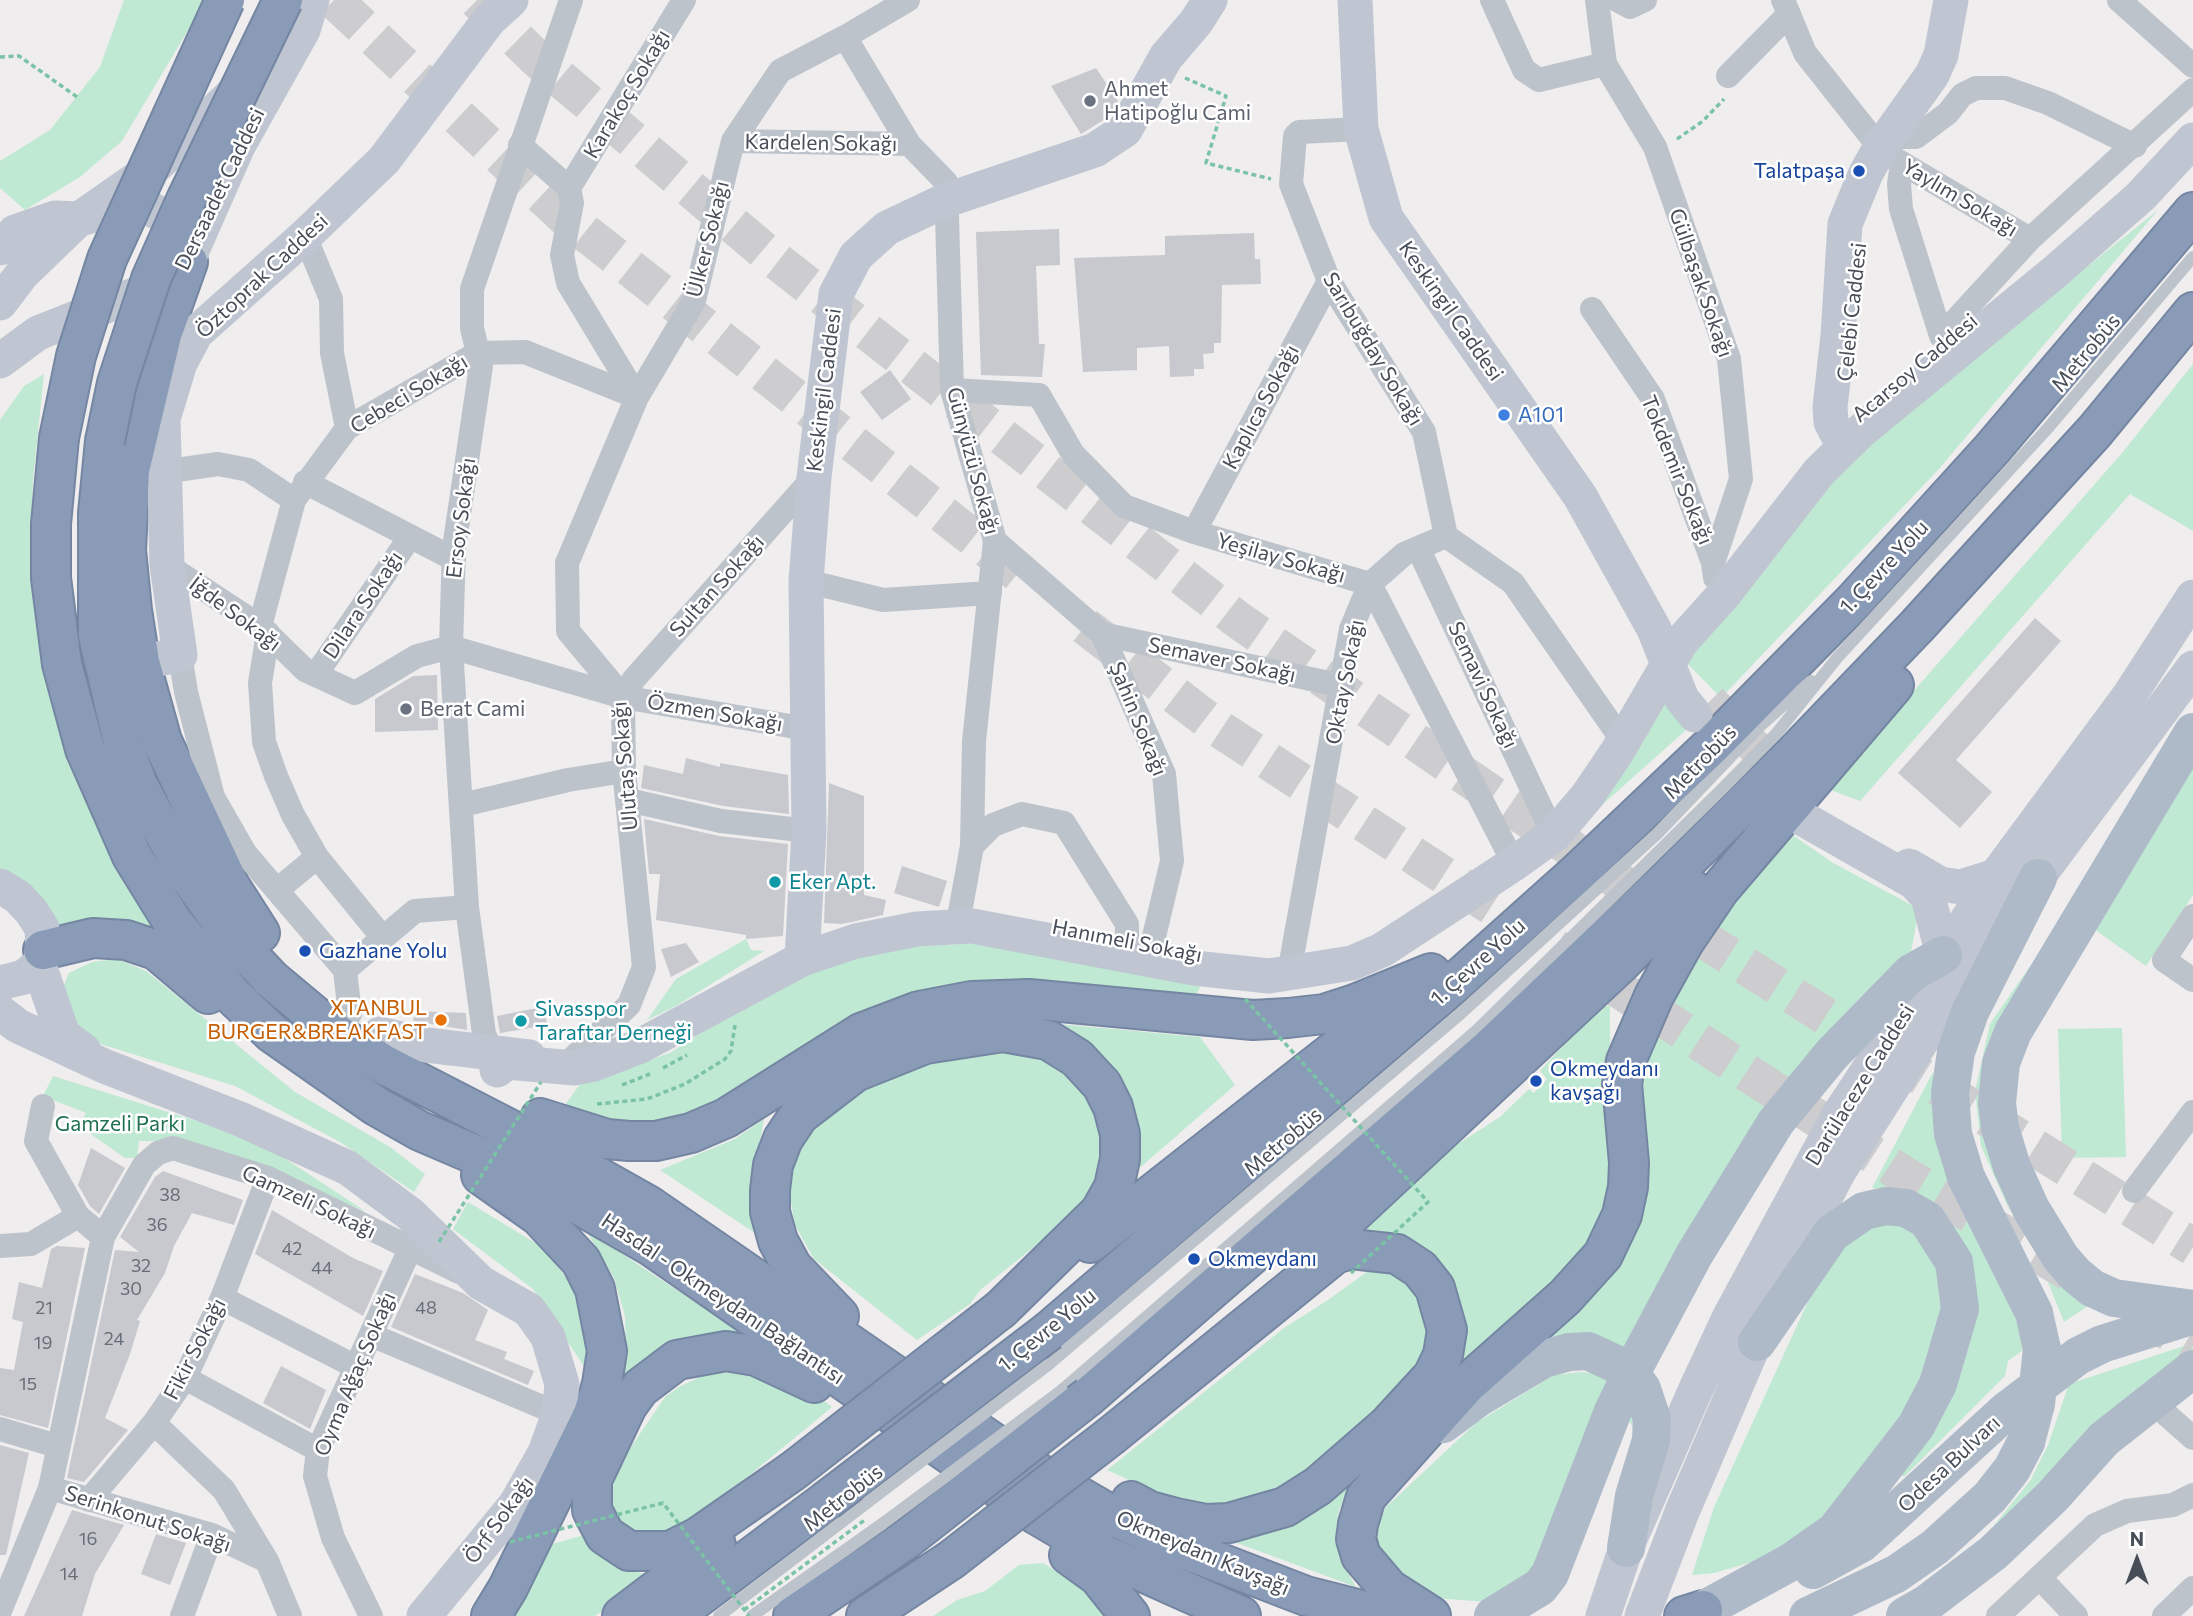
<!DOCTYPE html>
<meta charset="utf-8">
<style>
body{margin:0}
#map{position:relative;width:2193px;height:1616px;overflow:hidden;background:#efeded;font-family:Commissioner,sans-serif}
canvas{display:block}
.north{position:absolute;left:2102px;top:1525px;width:70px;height:70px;-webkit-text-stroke:5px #fff;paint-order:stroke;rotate:0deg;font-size:19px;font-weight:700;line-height:28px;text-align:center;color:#474e58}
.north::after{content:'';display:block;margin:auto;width:24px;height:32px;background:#474e58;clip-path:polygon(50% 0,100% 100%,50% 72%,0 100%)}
</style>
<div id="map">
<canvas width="2193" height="1616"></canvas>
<div class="north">N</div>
</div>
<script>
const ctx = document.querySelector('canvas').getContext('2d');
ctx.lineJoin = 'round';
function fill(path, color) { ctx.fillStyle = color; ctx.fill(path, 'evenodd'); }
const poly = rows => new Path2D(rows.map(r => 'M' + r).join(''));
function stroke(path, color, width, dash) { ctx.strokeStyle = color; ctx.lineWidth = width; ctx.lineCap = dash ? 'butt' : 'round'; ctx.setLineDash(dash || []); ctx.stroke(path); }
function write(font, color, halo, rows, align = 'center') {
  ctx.font = font + ' Commissioner,sans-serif'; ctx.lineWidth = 5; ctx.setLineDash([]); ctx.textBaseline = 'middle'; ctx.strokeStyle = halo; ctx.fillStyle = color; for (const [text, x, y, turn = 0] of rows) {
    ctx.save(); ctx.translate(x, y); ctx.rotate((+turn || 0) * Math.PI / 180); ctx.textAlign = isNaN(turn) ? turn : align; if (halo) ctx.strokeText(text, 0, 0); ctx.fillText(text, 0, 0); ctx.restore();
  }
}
fill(poly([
 [124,0,206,0,122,141,80,177,25,210,0,188,0,161,50,130,100,67],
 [2158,210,1938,470,1721,698,1685,661,1841,471,1933,390],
 [2193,364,2193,531,2130,494,1860,801,1828,789,2122,453],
 [44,374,33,480,31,544,35,618,41,657,57,722,79,787,128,887,167,944,67,945,0,881,0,420,24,386],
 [1663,700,1686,730,1545,856],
 [2193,760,2193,895,2146,966,2091,927],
 [1787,831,1833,863,1919,909,1910,958,1623,1353,1532,1350,1610,1274,1630,1246,1645,1205,1647,1161,1638,1077,1651,1042,1702,939],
 [746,939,751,950,764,951,676,1006,647,1020,676,979],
 [1000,942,1204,981,1195,996,1091,988,735,1096,688,1118,620,1131,562,1109,581,1083,670,1053,740,1008,856,950],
 [117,959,146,971,295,1092,390,1147,425,1174,414,1192,340,1142,235,1086,75,1036,64,985,69,973,92,962],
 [2030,966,2032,969,1981,1097,2094,1302,2064,1322,2037,1255,2007,1205,1981,1146,1975,1091,1990,1024],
 [1599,1006,1610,1006,1610,1193,1598,1224,1587,1247,1521,1314,1444,1380,1460,1317,1352,1234,1431,1161,1500,1117,1529,1089,1534,1093,1547,1079,1540,1071],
 [1058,1024,1200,1037,1235,1085,1135,1172,1097,1052],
 [2122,1028,2126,1157,2062,1158,2058,1029],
 [1029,1047,1079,1080,1102,1121,1102,1163,1092,1192,1069,1219,980,1290,970,1304,917,1340,814,1259,795,1225,790,1196,792,1171,802,1146,822,1120,852,1094,946,1053],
 [1933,1072,1933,1095,2018,1325,2023,1350,2008,1361,2005,1376,1904,1477,1899,1473,1972,1319,1901,1192,1872,1188],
 [53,1076,216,1127,281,1156,365,1211,181,1141,139,1141,137,1158,125,1158,78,1125,86,1113,43,1096],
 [764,1119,750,1200,755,1233,660,1170,735,1139],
 [468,1202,542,1247,577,1291,588,1337,589,1374,533,1289,453,1229],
 [1893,1224,1915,1229,1951,1293,1912,1404,1822,1526,1777,1555,1714,1573,1692,1575,1714,1507,1821,1273,1848,1237,1871,1225],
 [586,1230,749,1338,618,1405,626,1355,625,1316,614,1278],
 [1375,1266,1400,1273,1430,1305,1430,1365,1281,1495,1210,1508,1161,1494,1107,1470,1284,1328,1328,1300],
 [2193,1343,2193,1357,1983,1539,2030,1481,2048,1445,2069,1384],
 [742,1368,810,1390,832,1407,677,1535,636,1535,621,1524,613,1506,612,1493,615,1475,629,1450,665,1397,679,1387,708,1373],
 [1580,1372,1600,1374,1615,1383,1632,1412,1634,1429,1612,1395,1527,1582,1487,1602,1435,1598,1413,1588,1377,1545,1377,1527,1386,1507,1476,1423,1554,1375],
 [1353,1479,1339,1510,1336,1530,1341,1560,1356,1587,1229,1540],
 [588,1534,622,1568,654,1577,595,1616,507,1616,545,1546],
 [1043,1563,1072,1581,1105,1609,1109,1616,933,1616,957,1600,985,1591,1019,1565]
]), '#bfe9d3');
fill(poly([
 [1096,68,1118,101,1110,116,1081,134,1051,86],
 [1059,229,1060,265,1036,266,1039,344,1045,344,1042,377,981,375,976,232],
 [1254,233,1255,259,1260,259,1261,284,1222,285,1221,343,1214,343,1214,353,1203,354,1204,369,1194,369,1194,376,1170,377,1169,346,1137,348,1137,370,1083,372,1074,258,1165,255,1165,236],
 [890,370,911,399,882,420,860,392],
 [2035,618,2061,641,1956,760,1992,792,1960,828,1898,773],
 [437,675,438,730,375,732,375,699,413,676],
 [686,758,720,767,720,763,788,775,789,814,723,806,641,788,644,765,683,774],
 [829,783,864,796,864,895,886,900,883,915,842,924,824,923],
 [644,819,719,836,788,844,783,936,746,939,746,935,656,920,660,874,649,874],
 [902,866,947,881,939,907,894,893],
 [686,943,699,962,671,977,661,949],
 [542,1007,548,1025,500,1033,497,1016],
 [416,1011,466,1013,467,1030,413,1021],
 [91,1148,125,1168,99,1214,90,1206,78,1185],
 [163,1171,243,1200,234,1225,192,1213,174,1246,165,1273,137,1320,140,1321,130,1354,105,1418,128,1430,84,1482,67,1478,115,1250,139,1252,120,1237,155,1177],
 [272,1210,353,1258,383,1271,363,1316,255,1254],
 [57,1246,85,1248,48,1428,0,1415,0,1368,14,1370,23,1322,12,1319,19,1282,42,1288,51,1249],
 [415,1274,463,1293,488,1310,475,1340,507,1352,504,1359,534,1371,528,1385,391,1327],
 [281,1366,326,1390,310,1429,263,1403],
 [0,1445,29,1453,6,1555,0,1555],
 [72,1510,124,1525,95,1574,82,1616,24,1616],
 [156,1534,186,1543,170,1585,141,1574]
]), '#c7c9cf');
stroke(poly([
 [1710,701,1798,791]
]), '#cdcdcf', 35, [35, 18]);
stroke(poly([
 [334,0,564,216,1024,578],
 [477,0,537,59,769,255,1238,620,1706,941,2193,1247],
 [1085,626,1218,728,1901,1173,2079,1278],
 [2137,1313,2193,1346]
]), '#cdcdcf', 38, [38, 19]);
const highway = poly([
 [188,262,162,335,130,470,126,550,132,610,140,662,162,741,230,886,260,933],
 [59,438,51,524,51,578,62,664,85,749,132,856,172,921,232,995,272,1033,376,1106,420,1131,539,1182,651,1246,1037,1515,1105,1555,1241,1616],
 [105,441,98,513,98,636,124,747,138,785,182,866,235,941,271,979,338,1035,383,1064,552,1151,648,1205,1030,1468,1111,1515,1171,1544,1306,1596,1385,1616],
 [43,950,93,938,126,940,156,950,208,994],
 [540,1118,607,1139,629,1141,656,1141,691,1133,726,1118,861,1033,919,1011,971,1001,1029,999,1253,1020,1288,1018,1324,1014,1355,1004,1431,973],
 [481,1175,539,1216,581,1261,595,1289,607,1351,602,1384,593,1414,508,1588,491,1616],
 [1090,1243,1390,1007],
 [1305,1258,1619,965,1693,890],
 [839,1316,792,1267,778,1241,770,1212,770,1190,773,1165,783,1139,799,1115,855,1072,925,1044,1003,1032,1048,1040,1077,1058,1102,1085,1113,1107,1120,1134,1120,1159,1114,1187,1100,1212,1001,1309],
 [1049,1331,1451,986,1575,875,1712,745,1853,602,1992,449,2193,212],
 [1089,1396,1489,1049,1669,878,1796,752,1917,626,2095,431,2193,312],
 [1112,1435,1335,1254,1351,1249,1397,1254,1420,1269,1435,1288,1447,1330,1443,1355,1433,1376,1388,1425,1318,1486,1285,1507,1229,1523,1206,1524,1176,1518,1150,1511,1131,1501],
 [793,1471,698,1537,670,1551,629,1551,605,1535,592,1510,592,1480,627,1406,640,1388,677,1360,726,1351,756,1356,814,1383],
 [1069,1555,1098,1576,1130,1616],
 [622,1616,716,1545],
 [673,1616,826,1501],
 [793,1616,904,1541],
 [866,1616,951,1560],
 [1431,1616,1389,1589,1361,1556,1356,1539,1358,1524,1366,1497,1466,1385,1565,1297,1603,1255,1622,1215,1628,1187,1629,1163,1622,1084,1626,1061,1654,996,1684,942,1720,889,1894,685],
 [1684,1616,1703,1610]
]);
stroke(highway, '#7586a2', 42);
stroke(poly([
 [0,57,19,56,80,99],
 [1185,78,1226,96,1206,163,1271,179],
 [1677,139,1703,121,1724,99],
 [663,1068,687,1055],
 [622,1085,650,1074],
 [597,1104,647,1099,685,1084,725,1059,731,1051,735,1025]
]), '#7bc3a6', 3.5, [5, 3.5]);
stroke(poly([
 [1048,1365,1458,1016,1658,833,1760,726,1811,681],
 [1062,1390,1477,1030,1723,788,1776,734,1837,658,2048,428,2193,257],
 [719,1616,868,1502],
 [752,1616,882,1524]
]), '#bdc3ca', 12);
stroke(poly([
 [908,0,845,37,909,144,946,182,952,390,995,541,974,741,972,846],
 [1492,0,1524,70,1539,80,1605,64],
 [1597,0,1605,64,1655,147,1729,359,1741,479,1713,563,1715,578],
 [1617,0,1630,7,1645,0],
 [1783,0,1805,53,1880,148],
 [2119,0,2193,66],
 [1728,76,1789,14],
 [1361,129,1299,132,1295,136,1291,184,1329,281,1424,432,1446,536],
 [1903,137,1916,137,1948,113,1962,95,1976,88,2005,88,2048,103,2135,146],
 [733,141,909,144],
 [520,145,569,188,572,203,562,255,568,283,637,397],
 [1890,156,2030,239],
 [1902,164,1899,184,1901,209,1941,336,2030,239,2193,90],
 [569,188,684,0],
 [305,236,331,299,332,353,347,428],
 [1592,309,1653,399,1713,563],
 [952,390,1039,395,1073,454,1124,506,1194,532,1370,584,1508,852],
 [163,472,218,464,249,470,294,500],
 [305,482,454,559],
 [1194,532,1329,281],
 [995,541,1102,634,1164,774,1172,861,1152,945],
 [1418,548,1548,823],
 [167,565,260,626,305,670,355,693,417,656,451,647,623,697,807,729],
 [806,581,883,600,990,593],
 [260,626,294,500,347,428,478,353,525,352,637,397],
 [268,633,260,683,264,742,276,776,293,815,317,857,383,938],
 [1102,634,1343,686],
 [180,655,186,692,213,797,245,853,345,970,350,1014],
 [317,673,410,537],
 [623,697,634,679,814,477],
 [628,800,721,821,809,831],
 [462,805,568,780,624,771],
 [277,890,317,857],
 [960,912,972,846,993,825,1022,814,1064,823,1127,924,1127,939],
 [2193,916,2164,960,2193,980],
 [1291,962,1351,629,1370,584,1404,554,1446,536,1513,583,1615,730],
 [345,970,415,911,467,907],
 [492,1052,484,1034,467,907,451,647,454,548,481,366,472,328,472,289,571,0],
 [574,1057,629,1005,644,967,624,771,623,697,568,631,567,563,637,397,694,301,733,141,780,71,845,37],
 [43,1106,36,1141,78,1216,103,1237],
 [2134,1191,2193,1112],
 [0,1246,31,1244,78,1216],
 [222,1298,356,1367],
 [371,1335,559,1414],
 [185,1378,318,1450],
 [2151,1401,2193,1438],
 [154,1423,224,1490,267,1561,290,1616],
 [0,1429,57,1446],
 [50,1488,212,1535,267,1561],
 [89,1500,154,1423,185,1378,222,1298,268,1178],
 [2041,1579,2076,1616],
 [0,1611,50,1488,103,1237,144,1165,158,1153,173,1148,268,1178,459,1272],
 [182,1616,212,1535],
 [371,1616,333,1538,315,1476,318,1450,410,1249],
 [1998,1616,2095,1525,2127,1511,2173,1505,2193,1495],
 [2164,1616,2193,1588]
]), '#bdc3ca', 24);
stroke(poly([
 [1355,0,1361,129,1386,218,1580,496,1654,629,1682,699,1695,715],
 [0,248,15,232,55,218,79,219,141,204,170,219,187,248],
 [0,303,22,274,79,219,158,164,236,91],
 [0,361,38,333,172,280,182,273,238,146,303,30,312,0],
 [1844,447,1831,422,1830,407,1838,336,1845,224,1866,173,1880,148,1932,75,1941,55,1951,0],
 [140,662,180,655,167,565,163,419,180,363,196,333,305,236,384,160,489,20,511,0],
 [1800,817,1914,882,1928,897,1943,955],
 [1909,866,1940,884,1961,887,1996,876],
 [0,886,18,897,31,911,42,928,43,950,39,965,24,977,0,983],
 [802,959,809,831,806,581,814,477,836,294,856,256,887,228,944,201,1095,150,1125,130,1166,57,1196,22,1210,0],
 [39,965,63,1035,84,1051],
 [0,1012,18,1026,104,1066,240,1119,348,1168,410,1214,481,1283,529,1310,548,1337,562,1384,559,1414,545,1453,516,1504,424,1616],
 [380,1034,426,1045,529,1057],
 [497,1070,507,1062,574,1068,594,1064,638,1047,802,959,856,941,917,929,972,926,1194,968,1269,976,1352,963,1382,950,1515,863,1555,834,1588,795,1617,752,1681,642,1725,593,1819,472,1861,431,2056,271,2141,196,2193,140],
 [1603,1616,1626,1548,1695,1391,1730,1316,1840,1113,1996,876,2129,696,2193,597],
 [1642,1616,1682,1512,1781,1281,1839,1171,1954,990,2193,668]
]), '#bfc6d2', 35);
stroke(poly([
 [2193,732,2013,1032,2001,1063,1997,1103,2000,1128,2012,1167,2031,1209,2061,1258,2076,1275,2092,1288,2114,1298,2193,1309],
 [2038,878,1970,1012,1956,1052,1950,1093,1953,1134,1966,1177,2034,1313,2042,1349],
 [1443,1424,1478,1398,1544,1359,1569,1352,1588,1351,1618,1365],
 [1813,1570,1862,1543,2007,1410,2078,1356,2102,1344,2191,1316],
 [1703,1610,1791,1562,1835,1531,1916,1426,1938,1384,1960,1309,1954,1262,1927,1220,1906,1208,1886,1206,1864,1211,1832,1233,1757,1342],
 [1493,1616,1540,1587,1550,1574,1613,1411,1638,1360,1694,1255,1776,1122,1832,1054,1911,973,1943,955],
 [1808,1616,1896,1574,1935,1547,1990,1497,2012,1469,2026,1442],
 [1905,1616,1926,1604,1993,1553,2052,1497,2104,1439,2193,1369]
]), '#afbac9', 38);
stroke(highway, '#899bb7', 38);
const highwayBridge = poly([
 [59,438,76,356,107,259,225,0],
 [105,441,117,383,151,279,186,200,283,0],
 [793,1471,1001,1309],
 [826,1501,1049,1331],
 [904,1541,1089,1396],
 [951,1560,1112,1435]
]);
stroke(highwayBridge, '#7586a2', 42, []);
stroke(poly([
 [1245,999,1428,1202,1351,1273],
 [439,1242,541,1082],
 [510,1542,663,1503,749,1616],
 [744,1610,866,1519]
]), '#7bc3a6', 3.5, [5, 3.5]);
stroke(poly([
 [868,1502,1048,1365],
 [882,1524,1062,1390]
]), '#bdc3ca', 12);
stroke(poly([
 [1618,1365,1630,1373,1642,1389,1652,1419,1651,1440,1634,1496,1626,1548],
 [2026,1442,2036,1404,2042,1349]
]), '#afbac9', 38);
stroke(highwayBridge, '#899bb7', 38);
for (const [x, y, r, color] of [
 [1090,101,7,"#6b7280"],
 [1859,171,7,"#1a4fb4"],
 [1504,415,7,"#3f7fe0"],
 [406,709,7,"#6b7280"],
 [775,882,7,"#0f9aa8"],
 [305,951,7,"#1a4fb4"],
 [441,1020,7,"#e8710a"],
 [521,1021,7,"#0f9aa8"],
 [1536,1081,7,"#1a4fb4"],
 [1194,1259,7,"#1a4fb4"]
]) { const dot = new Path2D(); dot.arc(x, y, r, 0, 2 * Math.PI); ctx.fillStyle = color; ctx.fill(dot); stroke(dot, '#fff', 2.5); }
write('18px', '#676d76', null, [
 ["38",170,1195],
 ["36",157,1225],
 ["42",292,1249],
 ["32",141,1266],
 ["44",322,1268],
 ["30",131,1289],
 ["21",44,1308],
 ["48",426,1308],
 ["24",114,1339],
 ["19",43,1343],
 ["15",28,1384],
 ["16",88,1539],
 ["14",69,1574]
]);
write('21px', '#5b616d', '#fff', [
 ["Ahmet",1104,89],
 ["Hatipoğlu Cami",1104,113],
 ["Berat Cami",420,709]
], 'left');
write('21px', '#474e58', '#fff', [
 ["Karakoç Sokağı",627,94,-59],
 ["Kardelen Sokağı",821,143,1],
 ["Dersaadet Caddesi",220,189,-64],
 ["Yaylım Sokağı",1960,198,31],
 ["Ülker Sokağı",708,239,-76],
 ["Öztoprak Caddesi",262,276,-43],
 ["Gülbaşak Sokağı",1701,283,71],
 ["Keskingil Caddesi",1451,311,55],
 ["Çelebi Caddesi",1852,312,-84],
 ["Sarıbuğday Sokağı",1373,349,59],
 ["Metrobüs",2086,353,-50],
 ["Acarsoy Caddesi",1915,368,-40],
 ["Keskingil Caddesi",824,390,-83],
 ["Cebeci Sokağı",409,394,-31],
 ["Kaplıca Sokağı",1261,407,-62],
 ["Günyüzü Sokağı",973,461,75],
 ["Tokdemir Sokağı",1677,470,68],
 ["Ersoy Sokağı",461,518,-83],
 ["Yeşilay Sokağı",1281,558,16],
 ["1. Çevre Yolu",1884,567,-47],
 ["Sultan Sokağı",717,586,-48],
 ["Dilara Sokağı",363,605,-56],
 ["İğde Sokağı",235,614,37],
 ["Semaver Sokağı",1222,660,12],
 ["Oktay Sokağı",1345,682,-79],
 ["Semavi Sokağı",1483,685,65],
 ["Özmen Sokağı",715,713,10],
 ["Şahin Sokağı",1138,719,68],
 ["Metrobüs",1700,762,-46],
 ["Ulutaş Sokağı",625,766,-95],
 ["Hanımeli Sokağı",1127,941,11],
 ["1. Çevre Yolu",1478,962,-42],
 ["Darülaceze Caddesi",1860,1085,-58],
 ["Metrobüs",1283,1142,-40],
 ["Gamzeli Sokağı",309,1202,25],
 ["Hasdal - Okmeydanı Bağlantısı",723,1299,34],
 ["1. Çevre Yolu",1047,1330,-39],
 ["Fikir Sokağı",195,1349,-63],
 ["Oyma Ağaç Sokağı",355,1374,-67],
 ["Odesa Bulvarı",1949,1464,-43],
 ["Metrobüs",843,1498,-38],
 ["Serinkonut Sokağı",148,1519,18],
 ["Örf Sokağı",499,1520,-54],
 ["Okmeydanı Kavşağı",1203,1553,23]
]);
write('21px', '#164399', '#fff', [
 ["Talatpaşa",1845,171,"right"],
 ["Gazhane Yolu",319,951],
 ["Okmeydanı",1550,1069],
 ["kavşağı",1550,1093],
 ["Okmeydanı",1208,1259]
], 'left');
write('21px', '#366cbe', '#fff', [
 ["A101",1518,415]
], 'left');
write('21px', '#0d838f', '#fff', [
 ["Eker Apt.",789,882],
 ["Sivasspor",535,1009],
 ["Taraftar Derneği",535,1033]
], 'left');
write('21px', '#c56008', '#fff', [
 ["XTANBUL",427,1008],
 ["BURGER&BREAKFAST",427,1032]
], 'right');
write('21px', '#207150', '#fff', [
 ["Gamzeli Parkı",120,1124]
]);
</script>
